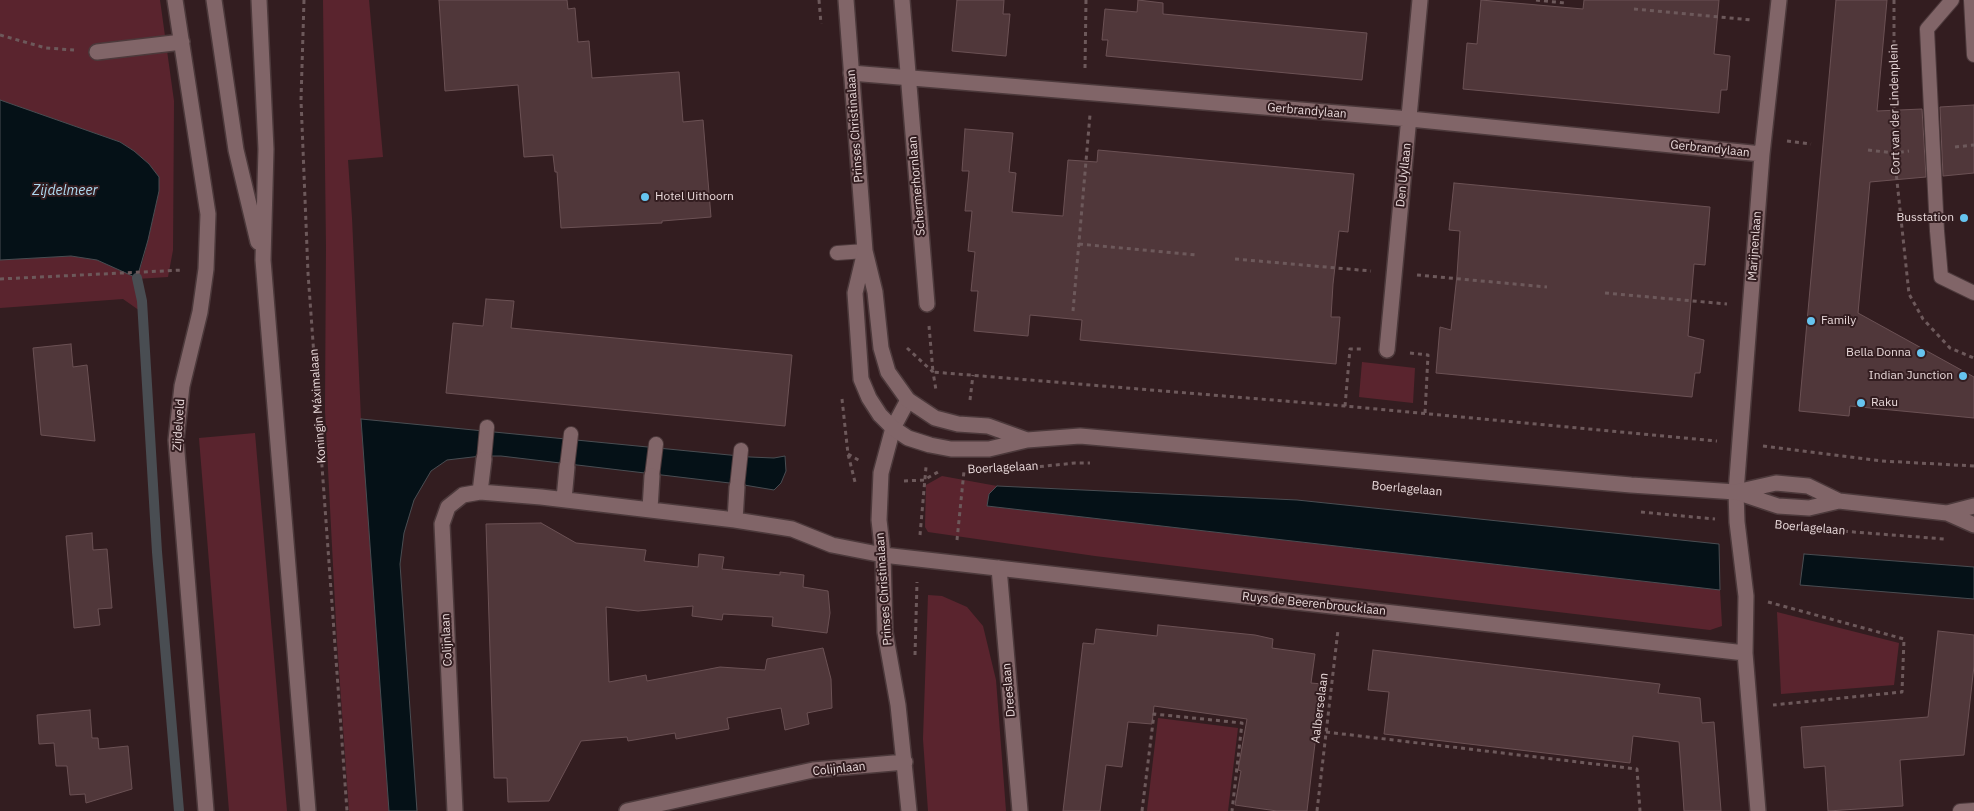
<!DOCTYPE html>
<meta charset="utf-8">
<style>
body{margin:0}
canvas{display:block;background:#331d20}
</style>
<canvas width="1974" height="811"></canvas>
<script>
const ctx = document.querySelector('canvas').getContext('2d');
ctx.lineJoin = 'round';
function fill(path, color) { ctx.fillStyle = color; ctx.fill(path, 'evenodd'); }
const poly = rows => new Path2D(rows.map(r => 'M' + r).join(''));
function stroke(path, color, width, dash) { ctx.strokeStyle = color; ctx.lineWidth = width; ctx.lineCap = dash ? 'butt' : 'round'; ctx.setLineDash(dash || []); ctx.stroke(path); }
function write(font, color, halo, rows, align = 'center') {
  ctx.font = font + ' "IBM Plex Sans",sans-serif'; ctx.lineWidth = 4; ctx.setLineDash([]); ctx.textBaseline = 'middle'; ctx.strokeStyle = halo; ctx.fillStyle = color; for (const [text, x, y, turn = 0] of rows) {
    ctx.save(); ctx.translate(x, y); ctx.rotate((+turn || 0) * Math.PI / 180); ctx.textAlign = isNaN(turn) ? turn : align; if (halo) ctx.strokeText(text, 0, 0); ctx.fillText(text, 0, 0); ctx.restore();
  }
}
fill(poly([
 [0,0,160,0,174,101,173,250,168,277,136,279,142,301,143,313,123,299,0,308,0,260,71,256,97,260,137,278,144,257,159,191,149,164,134,151,120,142,0,100],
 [323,0,369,0,383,157,348,160,352,218,361,419,389,811,349,811,337,642,325,411,326,247],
 [1362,362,1415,368,1413,403,1359,397],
 [255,433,287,811,229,811,199,438],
 [942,476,997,486,989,494,987,506,1720,590,1722,626,1710,630,1448,599,1095,556,928,532,925,527,926,485],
 [928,595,942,596,967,607,983,626,996,680,1006,811,928,811,923,739],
 [1777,612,1899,643,1894,685,1781,694],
 [1158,718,1238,728,1228,811,1147,811]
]), '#5a242e');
const water = poly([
 [0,100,120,142,134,151,149,164,159,177,159,191,148,240,137,278,97,260,71,256,0,260,0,100],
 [361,419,750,457,774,458,785,456,786,471,781,483,774,490,738,484,501,456,481,456,447,460,431,471,414,500,404,533,400,564,417,811,389,811,361,419],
 [997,486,1297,500,1719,544,1720,590,987,506,989,494,997,486],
 [1804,554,1974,567,1974,599,1800,585,1804,554]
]);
fill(water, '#051117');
stroke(water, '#494d52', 1);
stroke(poly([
 [137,278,142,301,157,552,179,811]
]), '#494d52', 10);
const building = poly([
 [439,0,567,0,568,9,575,8,578,42,589,41,592,78,679,72,683,122,703,120,711,217,662,221,662,223,561,228,557,172,555,172,553,155,524,157,518,85,445,91,439,0],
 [957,0,1004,0,1003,14,1010,14,1006,56,952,51,957,0],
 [1138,0,1163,3,1163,14,1367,33,1362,80,1106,56,1108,40,1102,40,1105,9,1137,12,1138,0],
 [1481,0,1583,9,1584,0,1719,0,1714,54,1730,56,1727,90,1721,90,1719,113,1463,89,1467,43,1477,44,1481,0],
 [1836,0,1887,0,1877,111,1922,109,1926,177,1870,182,1858,313,1974,377,1974,418,1850,406,1849,416,1799,411,1836,0],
 [1974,105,1974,173,1943,176,1940,107,1974,105],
 [965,129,1013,133,1009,172,1016,173,1012,212,1063,216,1068,160,1097,162,1098,150,1354,174,1348,232,1339,231,1333,284,1331,317,1340,317,1336,364,1080,340,1082,320,1030,315,1028,336,974,331,978,291,971,291,975,252,968,251,972,211,965,211,969,171,962,171,965,129],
 [1454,183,1710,207,1705,265,1694,264,1688,336,1704,340,1700,373,1695,373,1692,397,1436,373,1440,327,1451,330,1457,275,1460,231,1449,230,1454,183],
 [486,299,514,301,511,328,792,355,785,426,446,393,453,323,483,326,486,299],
 [71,344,73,367,87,365,95,441,41,435,33,348,71,344],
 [541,523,576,543,646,550,644,561,698,567,699,554,724,557,722,569,780,575,780,572,804,575,803,587,828,591,830,613,827,633,772,626,773,617,723,614,722,620,692,616,693,606,638,611,606,607,609,682,646,675,647,681,720,667,765,670,767,659,823,648,831,679,832,708,807,713,809,724,785,730,781,708,727,718,729,729,676,739,675,733,628,741,627,737,581,741,549,801,508,802,507,778,494,778,486,524,541,523],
 [92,533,93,550,107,549,112,608,98,609,100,625,74,628,66,536,92,533],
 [1158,625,1255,635,1273,639,1272,648,1315,654,1311,683,1322,684,1307,811,1277,811,1235,805,1241,771,1238,770,1247,719,1154,706,1152,724,1128,722,1122,767,1106,765,1100,811,1063,811,1083,643,1094,644,1096,629,1157,636,1158,625],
 [1938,631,1974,635,1974,666,1964,755,1900,760,1903,806,1828,811,1825,766,1804,768,1801,727,1928,717,1938,631],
 [1373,650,1660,684,1658,693,1700,698,1702,723,1714,722,1721,811,1684,811,1679,742,1633,736,1630,763,1384,734,1389,692,1368,690,1373,650],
 [90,710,92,738,98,738,99,749,128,746,132,789,86,803,85,794,70,795,67,766,56,766,54,743,39,744,37,715,90,710]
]);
fill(building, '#50373a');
stroke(building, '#6b5154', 1);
const lane = poly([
 [1952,0,1927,29,1937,231,1941,277,1974,293],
 [1971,0,1974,55],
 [837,253,865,251],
 [484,459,487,427],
 [567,467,571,434],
 [652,476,656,444],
 [737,487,741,450],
 [1960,811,1974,810]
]);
const street = poly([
 [175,0,208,214,206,269,200,312,182,386,176,440,206,811],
 [902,0,927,304],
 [97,52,182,42],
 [851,73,1410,119,1762,154],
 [1387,350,1420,0],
 [908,400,893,428,881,473,879,520,883,555,885,632,898,705,909,811],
 [480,492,484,459],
 [564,499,567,467],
 [650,509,652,476],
 [735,520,737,487],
 [999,568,1020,811],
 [455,811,442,524,448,507,463,495,480,492,541,497,735,520,792,529,832,545,883,555,1745,653],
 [627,811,813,770,905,762],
 [1758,811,1745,653,1746,596,1737,522,1736,492,1762,154,1779,0]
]);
const secondary = poly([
 [214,0,236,150,258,242],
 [259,0,266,149,263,260,308,811],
 [846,0,865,251,875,292,881,348,888,372,908,400,935,418,958,424,988,426,1027,440],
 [865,251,855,293,861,379,869,398,880,415,893,428,908,438,930,445,951,449,989,449,1027,440,1080,436,1631,485,1736,492,1778,506,1809,508,1839,501,1947,513,1974,525],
 [1736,492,1776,483,1808,486,1839,501],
 [1947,513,1974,506]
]);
stroke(lane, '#4c393b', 16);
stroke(street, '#4c393b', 18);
stroke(secondary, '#4c393b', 18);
stroke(poly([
 [304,0,301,100,308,273,347,811],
 [819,0,821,24],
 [1536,0,1565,3],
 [1894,0,1894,153,1909,294,1923,319,1950,348,1974,358],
 [1634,9,1752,20],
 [0,35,46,48,74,50],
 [1085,68,1086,0],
 [1787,141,1811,144],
 [1955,147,1974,145],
 [1868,150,1894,153,1909,151],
 [1079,244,1196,255],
 [1235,259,1371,271],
 [1417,275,1547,287],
 [0,279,183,270],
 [1605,293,1727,304],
 [1073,311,1090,115],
 [929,326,933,372,1345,406,1717,441],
 [907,348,933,372,936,390],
 [1410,353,1428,355,1425,414],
 [842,399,848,454,855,482],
 [970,400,973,375],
 [1345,406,1350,349,1364,349],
 [1763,446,1882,461,1974,466],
 [848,454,860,461],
 [1016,469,1075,463,1090,463],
 [904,481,924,480,938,472],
 [1641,512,1715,519],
 [1828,530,1944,539],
 [920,535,926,467],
 [957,540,964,471],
 [1768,602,1904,639,1902,692,1773,705],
 [915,655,917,582],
 [1326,732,1637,769,1640,811],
 [1142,811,1154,714,1242,723,1232,811],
 [1317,811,1338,630]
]), '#6d595b', 3, [4, 4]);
stroke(lane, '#816568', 14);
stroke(street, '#816568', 15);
stroke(secondary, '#816568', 15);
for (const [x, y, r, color] of [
 [645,197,5,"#66c4ef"],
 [1964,218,5,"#66c4ef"],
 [1811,321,5,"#66c4ef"],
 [1921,353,5,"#66c4ef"],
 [1963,376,5,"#66c4ef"],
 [1861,403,5,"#66c4ef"]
]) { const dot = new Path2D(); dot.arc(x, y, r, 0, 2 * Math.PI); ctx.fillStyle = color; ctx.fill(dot); stroke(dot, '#331d20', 2); }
write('12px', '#e9d9da', '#331d20', [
 ["Cort van der Lindenplein",1895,109,-91],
 ["Gerbrandylaan",1307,111,5],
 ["Prinses Christinalaan",855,126,-94],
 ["Gerbrandylaan",1710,149,6],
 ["Den Uyllaan",1404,175,-84],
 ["Schermerhornlaan",917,186,-95],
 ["Marijnenlaan",1755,246,-86],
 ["Koningin Máximalaan",318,406,-94],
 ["Zijdelveld",179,425,-86],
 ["Boerlagelaan",1003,468,-3],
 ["Boerlagelaan",1407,489,5],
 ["Boerlagelaan",1810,528,5],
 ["Prinses Christinalaan",884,589,-94],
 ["Ruys de Beerenbroucklaan",1314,604,6],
 ["Colijnlaan",447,640,-93],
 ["Dreeslaan",1009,690,-95],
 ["Aalberselaan",1320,708,-83],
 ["Colijnlaan",839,769,-6]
]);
write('12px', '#e9d9da', '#331d20', [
 ["Hotel Uithoorn",655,197],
 ["Busstation",1954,218,"right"],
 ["Family",1821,321],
 ["Bella Donna",1911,353,"right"],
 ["Indian Junction",1953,376,"right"],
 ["Raku",1871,403]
], 'left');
write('italic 14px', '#aedaf1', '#331d20', [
 ["Zijdelmeer",65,191]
]);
</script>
